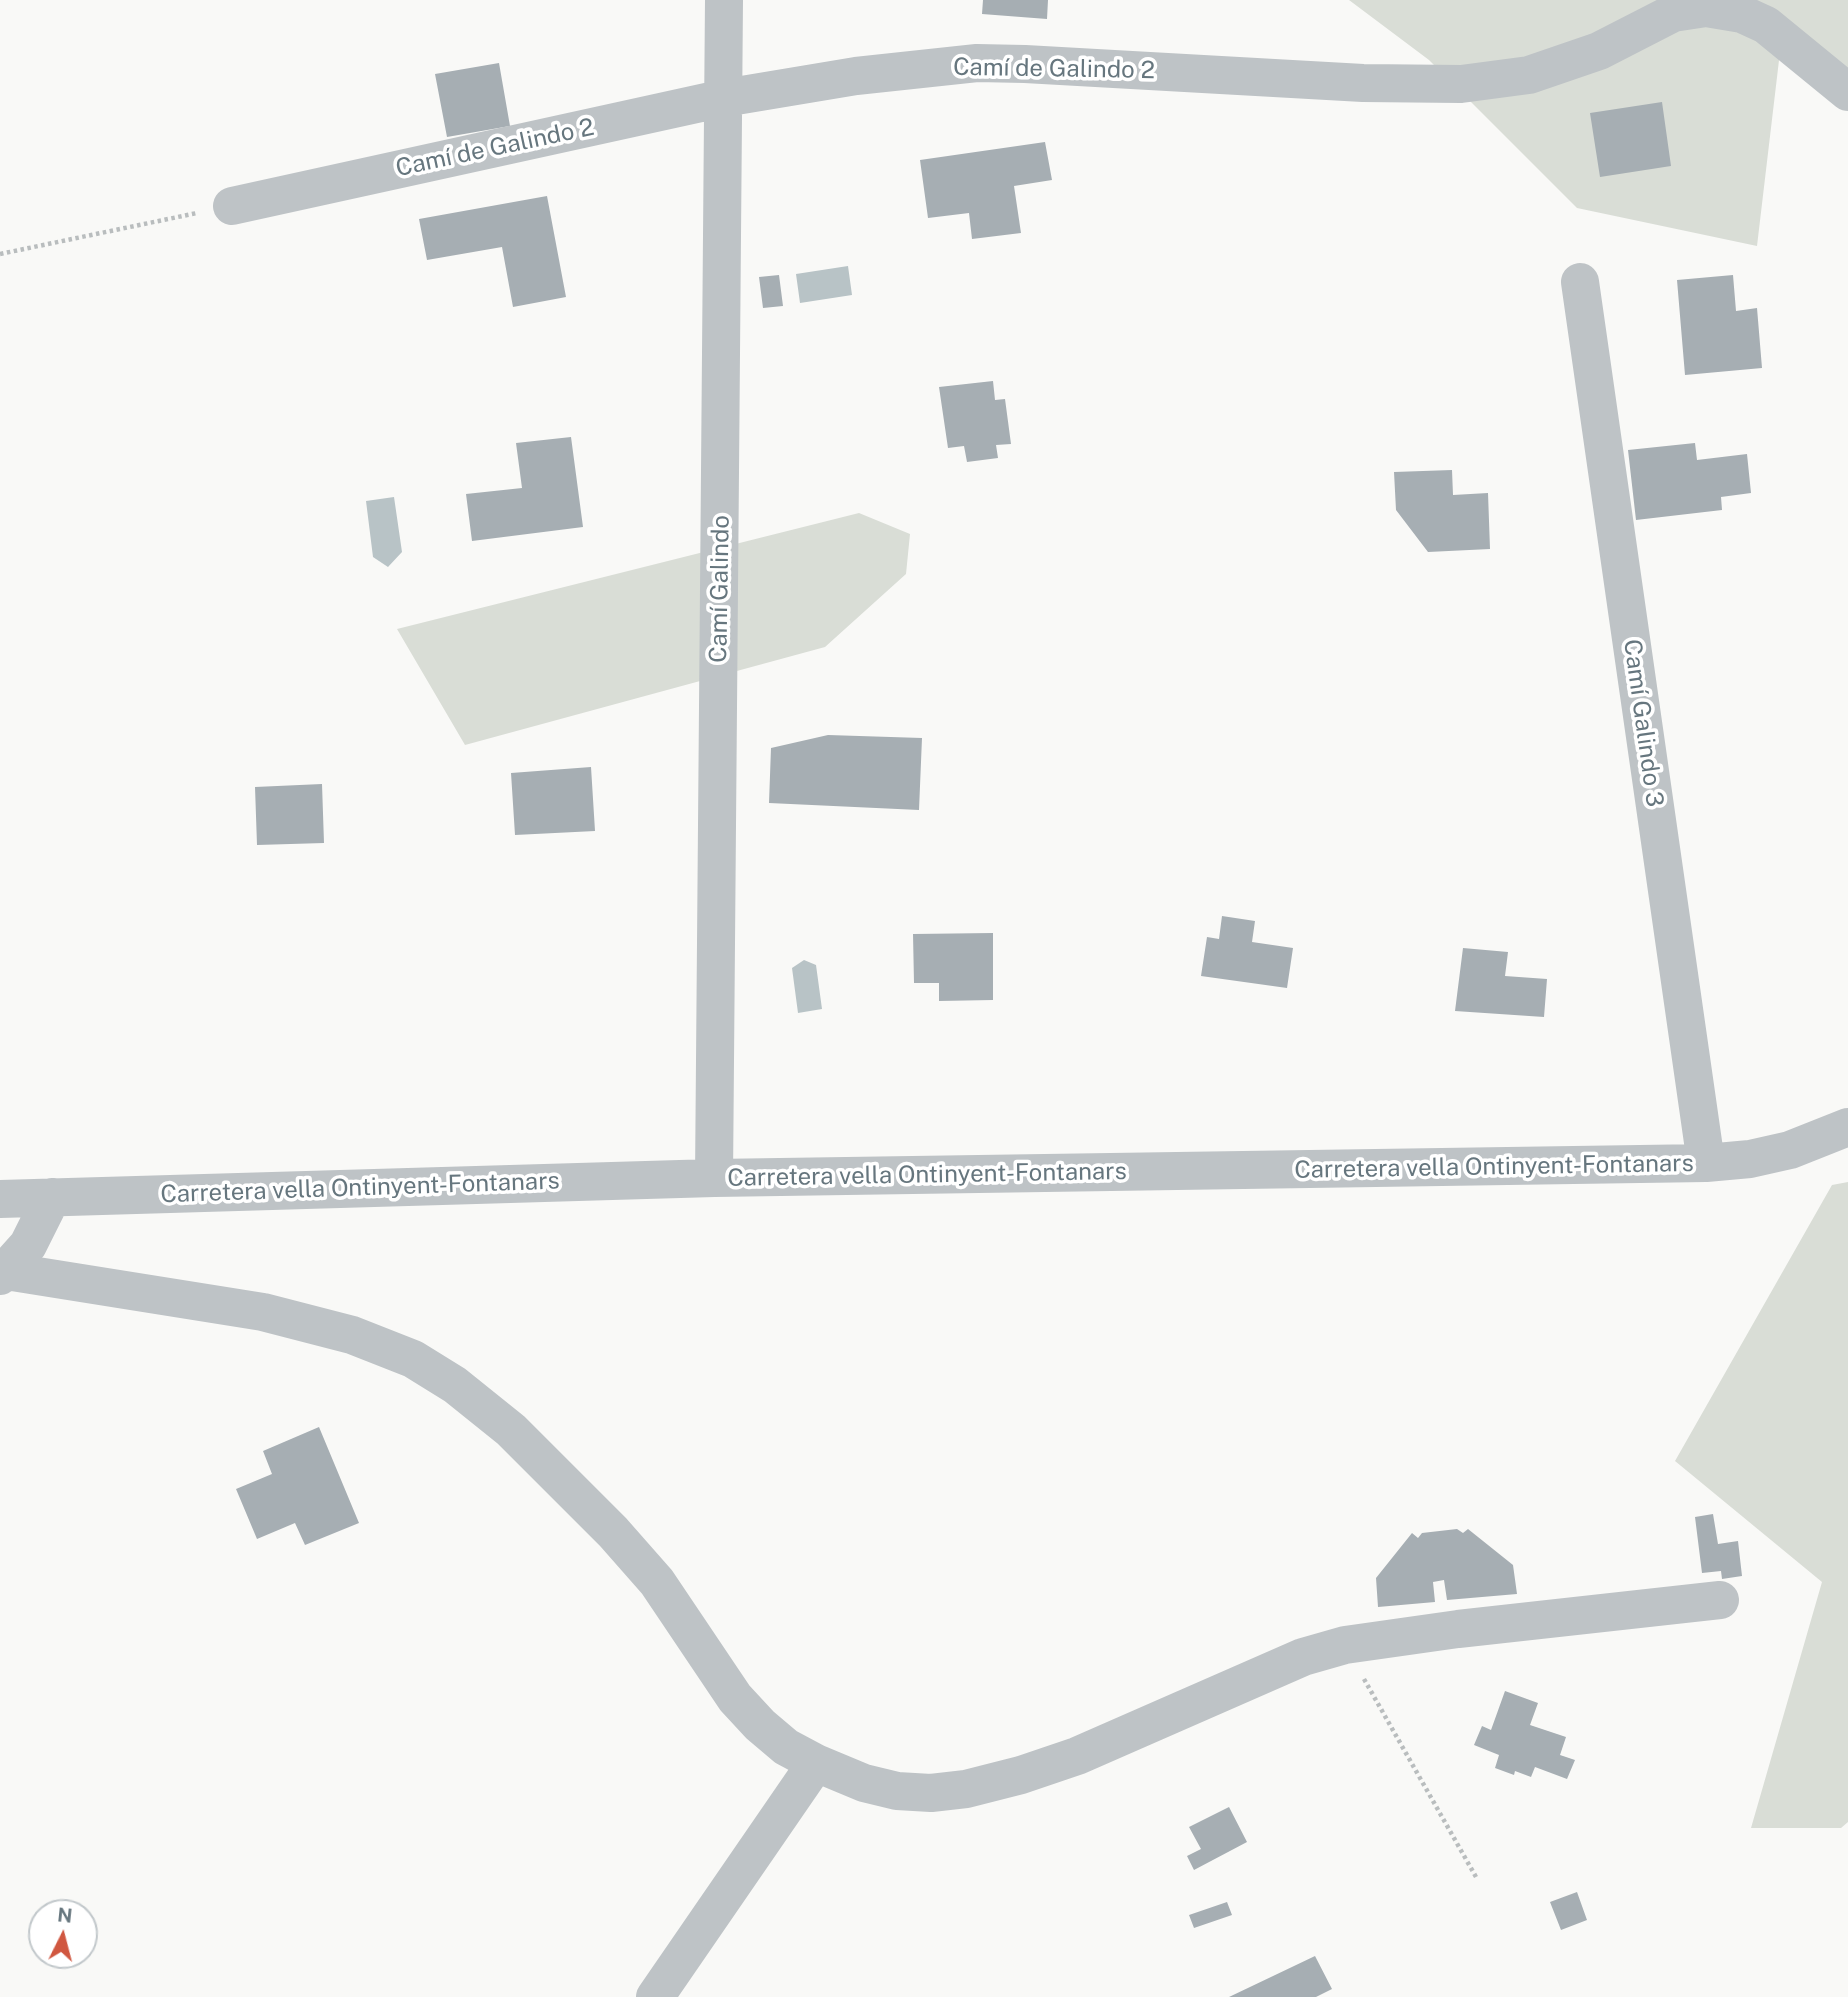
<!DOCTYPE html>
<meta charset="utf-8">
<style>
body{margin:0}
#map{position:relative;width:1848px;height:1997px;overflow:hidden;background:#f9f9f7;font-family:"Public Sans",sans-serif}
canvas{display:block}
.north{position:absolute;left:28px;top:1899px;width:70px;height:70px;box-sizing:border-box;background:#fff;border:2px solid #c2c8cb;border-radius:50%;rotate:6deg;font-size:19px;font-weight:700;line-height:28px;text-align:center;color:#66767e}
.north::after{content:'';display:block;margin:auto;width:24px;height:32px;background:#d05740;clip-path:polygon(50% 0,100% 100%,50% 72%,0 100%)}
</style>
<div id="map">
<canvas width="1848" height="1997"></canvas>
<div class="north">N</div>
</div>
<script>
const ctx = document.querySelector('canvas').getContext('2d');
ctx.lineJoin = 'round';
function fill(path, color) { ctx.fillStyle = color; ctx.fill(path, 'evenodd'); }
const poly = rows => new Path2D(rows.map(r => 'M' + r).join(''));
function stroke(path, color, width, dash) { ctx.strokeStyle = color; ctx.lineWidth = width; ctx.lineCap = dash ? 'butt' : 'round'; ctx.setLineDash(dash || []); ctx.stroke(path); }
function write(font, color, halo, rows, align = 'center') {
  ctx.font = font + ' "Public Sans",sans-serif'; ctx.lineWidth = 7; ctx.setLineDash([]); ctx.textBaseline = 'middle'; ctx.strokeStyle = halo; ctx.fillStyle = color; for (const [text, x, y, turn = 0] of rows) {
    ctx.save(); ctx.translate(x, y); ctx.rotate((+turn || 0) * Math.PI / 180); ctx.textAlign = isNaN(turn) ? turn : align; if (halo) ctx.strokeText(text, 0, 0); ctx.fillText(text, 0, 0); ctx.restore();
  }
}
fill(poly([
 [1349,0,1848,0,1848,71,1782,35,1757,246,1577,208,1429,60],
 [859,513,910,534,906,574,825,647,465,745,397,629],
 [1848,1182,1848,1822,1841,1828,1751,1828,1822,1582,1675,1461,1832,1185]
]), '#d9ddd6');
fill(poly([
 [848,266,852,295,800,303,796,274],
 [394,497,402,552,388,567,373,557,366,501],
 [804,960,816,965,822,1009,798,1013,792,968]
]), '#b8c3c6');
fill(poly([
 [983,0,1048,0,1047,19,982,14],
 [499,63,510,126,447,137,435,74],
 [1662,102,1671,166,1600,177,1590,113],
 [1045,142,1052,180,1014,186,1021,233,972,239,969,213,928,218,920,160],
 [547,196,566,297,513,307,502,247,427,260,419,219],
 [779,275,783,306,763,308,759,277],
 [1733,275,1736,311,1757,308,1762,368,1685,375,1677,280],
 [993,381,995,400,1005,399,1011,444,996,445,998,458,967,462,964,446,948,448,939,387],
 [571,437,583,527,472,541,466,494,522,488,516,443],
 [1695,443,1697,460,1747,454,1751,493,1721,497,1722,510,1636,520,1628,450],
 [1452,470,1453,495,1488,493,1490,549,1428,552,1396,510,1394,472],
 [828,735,922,738,919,810,769,803,771,748],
 [591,767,595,831,515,835,511,773],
 [322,784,324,843,257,845,255,787],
 [1222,916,1255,921,1252,942,1293,948,1287,988,1201,976,1207,937,1219,939],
 [993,933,993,1000,939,1001,939,983,914,983,913,934],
 [1463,948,1508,952,1505,976,1547,979,1544,1017,1455,1011],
 [319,1427,359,1523,305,1545,295,1523,257,1539,236,1489,272,1474,263,1451],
 [1713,1514,1718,1544,1738,1541,1742,1576,1722,1579,1721,1571,1702,1573,1695,1517],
 [1457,1529,1463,1533,1468,1529,1513,1565,1517,1594,1447,1600,1444,1580,1433,1582,1435,1602,1378,1607,1376,1578,1412,1533,1418,1538,1422,1533],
 [1505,1691,1538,1703,1530,1725,1566,1737,1560,1755,1575,1760,1567,1779,1535,1767,1531,1777,1515,1771,1514,1775,1495,1768,1499,1755,1474,1745,1482,1726,1491,1730],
 [1229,1807,1247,1842,1194,1870,1187,1856,1201,1849,1189,1827],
 [1577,1892,1587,1920,1561,1930,1550,1902],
 [1227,1902,1232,1915,1194,1928,1189,1915],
 [1315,1956,1332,1989,1316,1997,1229,1997]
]), '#a6aeb3');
stroke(poly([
 [0,254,197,213],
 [1364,1679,1476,1877]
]), '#b9bdbe', 4.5, [3.5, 3.5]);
stroke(poly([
 [232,206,724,98,856,76,977,63,1025,64,1363,83,1461,84,1529,75,1599,51,1673,13,1706,8,1742,14,1766,25,1848,92],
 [1580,282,1706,1163],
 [714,1178,724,0],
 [0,1199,714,1178,1706,1163,1750,1159,1790,1150,1848,1127],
 [6,1271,263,1312,352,1335,413,1359,455,1385,511,1430,613,1532,657,1582,735,1698,760,1725,786,1747,816,1763,864,1783,897,1791,931,1793,966,1789,1021,1775,1077,1756,1303,1657,1345,1645,1458,1629,1720,1600],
 [0,1276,28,1245,52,1197],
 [655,1997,816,1763]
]), '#bec3c6', 38);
write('24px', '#66767e', '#fff', [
 ["Camí de Galindo 2",1054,69,1],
 ["Camí de Galindo 2",495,148,-12],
 ["Camí Galindo",720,589,-89],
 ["Camí Galindo 3",1643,723,82],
 ["Carretera vella Ontinyent-Fontanars",1494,1167,-1],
 ["Carretera vella Ontinyent-Fontanars",927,1175,-1],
 ["Carretera vella Ontinyent-Fontanars",360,1188,-2]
]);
</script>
